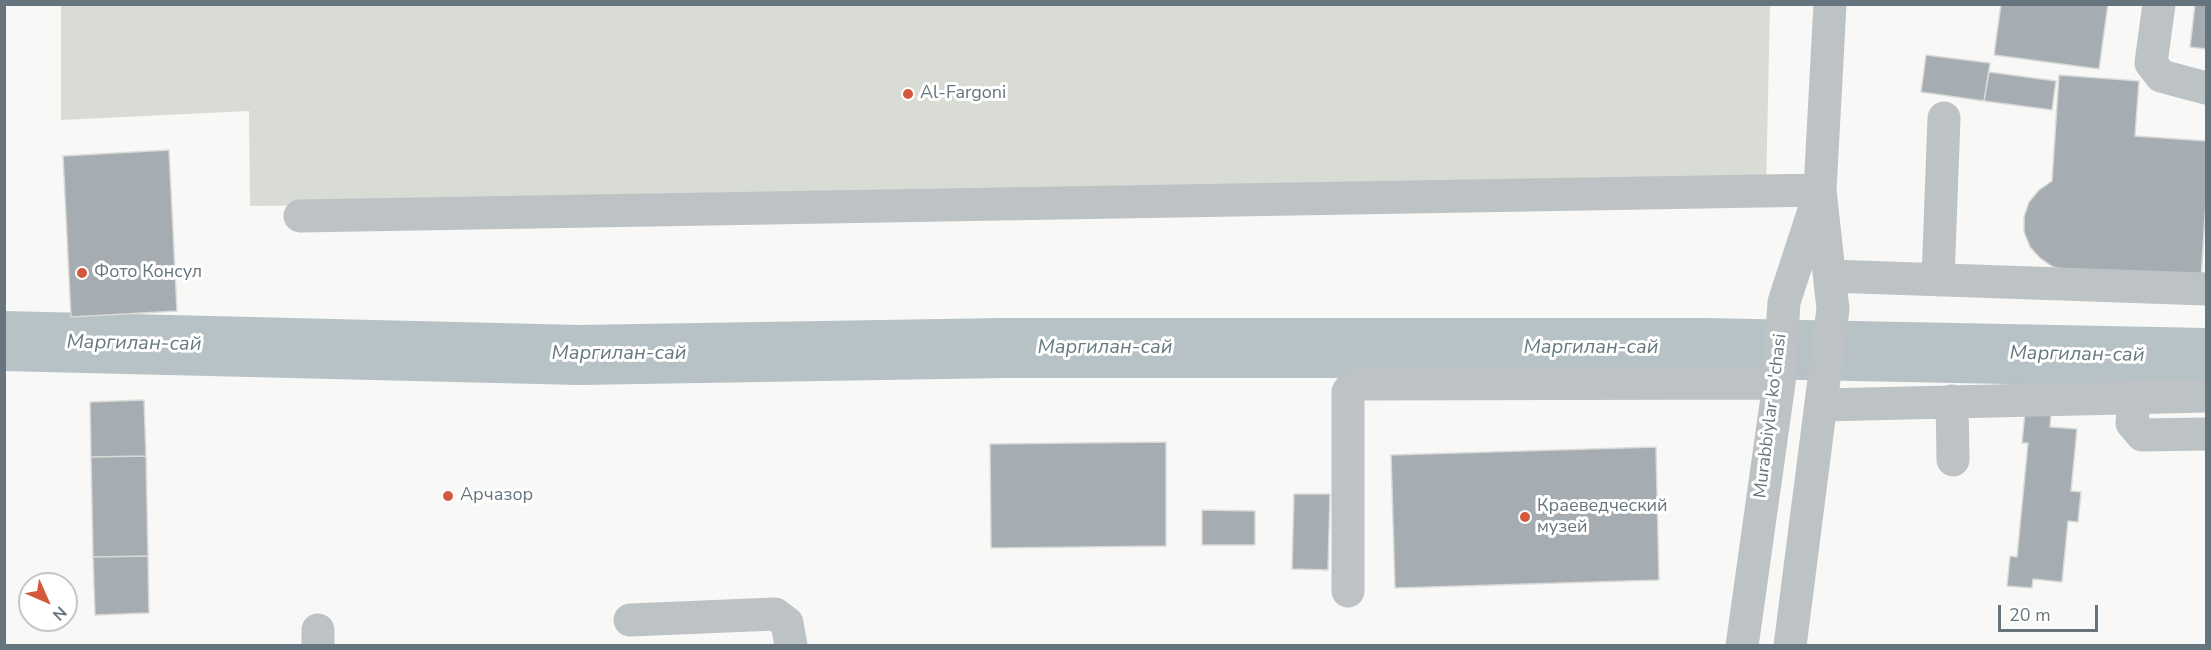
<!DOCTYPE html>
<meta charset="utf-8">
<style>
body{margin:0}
#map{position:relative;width:2211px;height:650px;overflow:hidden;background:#f8f8f6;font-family:"Nunito Sans",sans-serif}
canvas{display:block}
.frame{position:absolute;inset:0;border:6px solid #66747d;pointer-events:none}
.north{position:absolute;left:18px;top:572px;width:60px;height:60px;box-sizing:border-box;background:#fff;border:2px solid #c2c7cb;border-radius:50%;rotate:135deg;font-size:16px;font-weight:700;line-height:24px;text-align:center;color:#66747d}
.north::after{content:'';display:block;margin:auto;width:21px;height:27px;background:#d2593b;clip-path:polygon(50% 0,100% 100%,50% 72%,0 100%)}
.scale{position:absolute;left:1998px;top:605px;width:100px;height:27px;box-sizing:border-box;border:3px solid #66747d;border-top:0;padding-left:8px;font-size:18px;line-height:21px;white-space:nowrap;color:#66747d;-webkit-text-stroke:4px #fff;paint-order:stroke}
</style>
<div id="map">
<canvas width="2211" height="650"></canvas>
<div class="frame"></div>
<div class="north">N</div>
<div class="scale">20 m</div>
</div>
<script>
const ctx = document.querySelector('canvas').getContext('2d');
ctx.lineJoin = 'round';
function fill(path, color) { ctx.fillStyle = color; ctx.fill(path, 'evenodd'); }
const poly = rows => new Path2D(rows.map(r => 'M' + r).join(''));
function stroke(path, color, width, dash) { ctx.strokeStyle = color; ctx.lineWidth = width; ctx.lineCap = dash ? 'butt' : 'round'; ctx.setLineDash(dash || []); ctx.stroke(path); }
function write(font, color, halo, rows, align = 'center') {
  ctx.font = font + ' "Nunito Sans",sans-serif'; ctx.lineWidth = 6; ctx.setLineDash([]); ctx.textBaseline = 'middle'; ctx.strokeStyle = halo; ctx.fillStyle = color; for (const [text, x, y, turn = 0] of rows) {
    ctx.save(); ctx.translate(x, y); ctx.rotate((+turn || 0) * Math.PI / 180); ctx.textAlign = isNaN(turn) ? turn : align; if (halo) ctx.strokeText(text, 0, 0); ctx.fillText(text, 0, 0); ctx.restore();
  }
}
fill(poly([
 [61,5,1770,5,1766,191,250,206,249,111,61,120]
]), '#d8dcd5');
stroke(poly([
 [4,341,579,355,1003,348,1703,348,2206,358]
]), '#b6c2c5', 60);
const building = poly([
 [2001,4,2108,4,2099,69,1994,55,2001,4],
 [2195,4,2206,4,2206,49,2190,47,2195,4],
 [1926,55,1990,63,1984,101,1921,92,1926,55],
 [1989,72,2056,81,2052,110,1984,101,1989,72],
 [2059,75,2139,81,2135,136,2206,141,2206,201,2201,279,2068,270,2053,267,2040,258,2030,247,2024,232,2024,217,2029,202,2039,190,2052,181,2059,75],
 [169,150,177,311,71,317,63,156,169,150],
 [144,400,146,456,91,457,90,402,144,400],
 [2025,412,2051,415,2050,427,2077,429,2071,491,2081,492,2078,522,2068,521,2062,582,2033,579,2032,588,2007,586,2010,556,2017,557,2028,443,2022,443,2025,412],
 [1166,442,1166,546,991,548,990,444,1166,442],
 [1656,447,1659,580,1395,588,1391,455,1656,447],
 [146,456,148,556,93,557,91,457,146,456],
 [1294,494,1330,494,1328,570,1292,569,1294,494],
 [1202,510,1255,511,1255,545,1202,545,1202,510],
 [148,556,149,613,95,615,93,557,148,556]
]);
fill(building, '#a5adb2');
stroke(building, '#dadad8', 1.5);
stroke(poly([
 [2159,4,2151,63,2161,76,2206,88],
 [300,216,1820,190],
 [1830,276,2206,289],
 [1938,280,1944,118],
 [2134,398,2132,423,2142,435,2205,434],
 [1952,401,1953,460],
 [1822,405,2206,396],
 [1348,591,1348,392,1354,384,1779,383],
 [630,620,775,614,787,623,791,646],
 [318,630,318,646],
 [1742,646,1779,383,1784,302,1817,201],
 [1790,646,1833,309,1820,190,1830,4]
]), '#bdc2c5', 33);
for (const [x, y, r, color] of [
 [908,94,6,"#d2593b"],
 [82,273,6,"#d2593b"],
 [448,496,6,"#d2593b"],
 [1525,517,6,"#d2593b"]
]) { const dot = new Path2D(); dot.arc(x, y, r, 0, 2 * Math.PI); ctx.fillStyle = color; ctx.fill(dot); stroke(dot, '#fff', 2); }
write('18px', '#66747d', '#fff', [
 ["Al-Fargoni",920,94],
 ["Фото Консул",94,273],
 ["Арчазор",460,496],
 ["Краеведческий",1537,507],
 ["музей",1537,528]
], 'left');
write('18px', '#66747d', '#fff', [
 ["Murabbiylar ko'chasi",1771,416,-83]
]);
write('italic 20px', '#66797f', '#fff', [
 ["Маргилан-сай",134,344,1],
 ["Маргилан-сай",1105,348],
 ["Маргилан-сай",1591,348],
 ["Маргилан-сай",619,354],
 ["Маргилан-сай",2077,355,1]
]);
</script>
